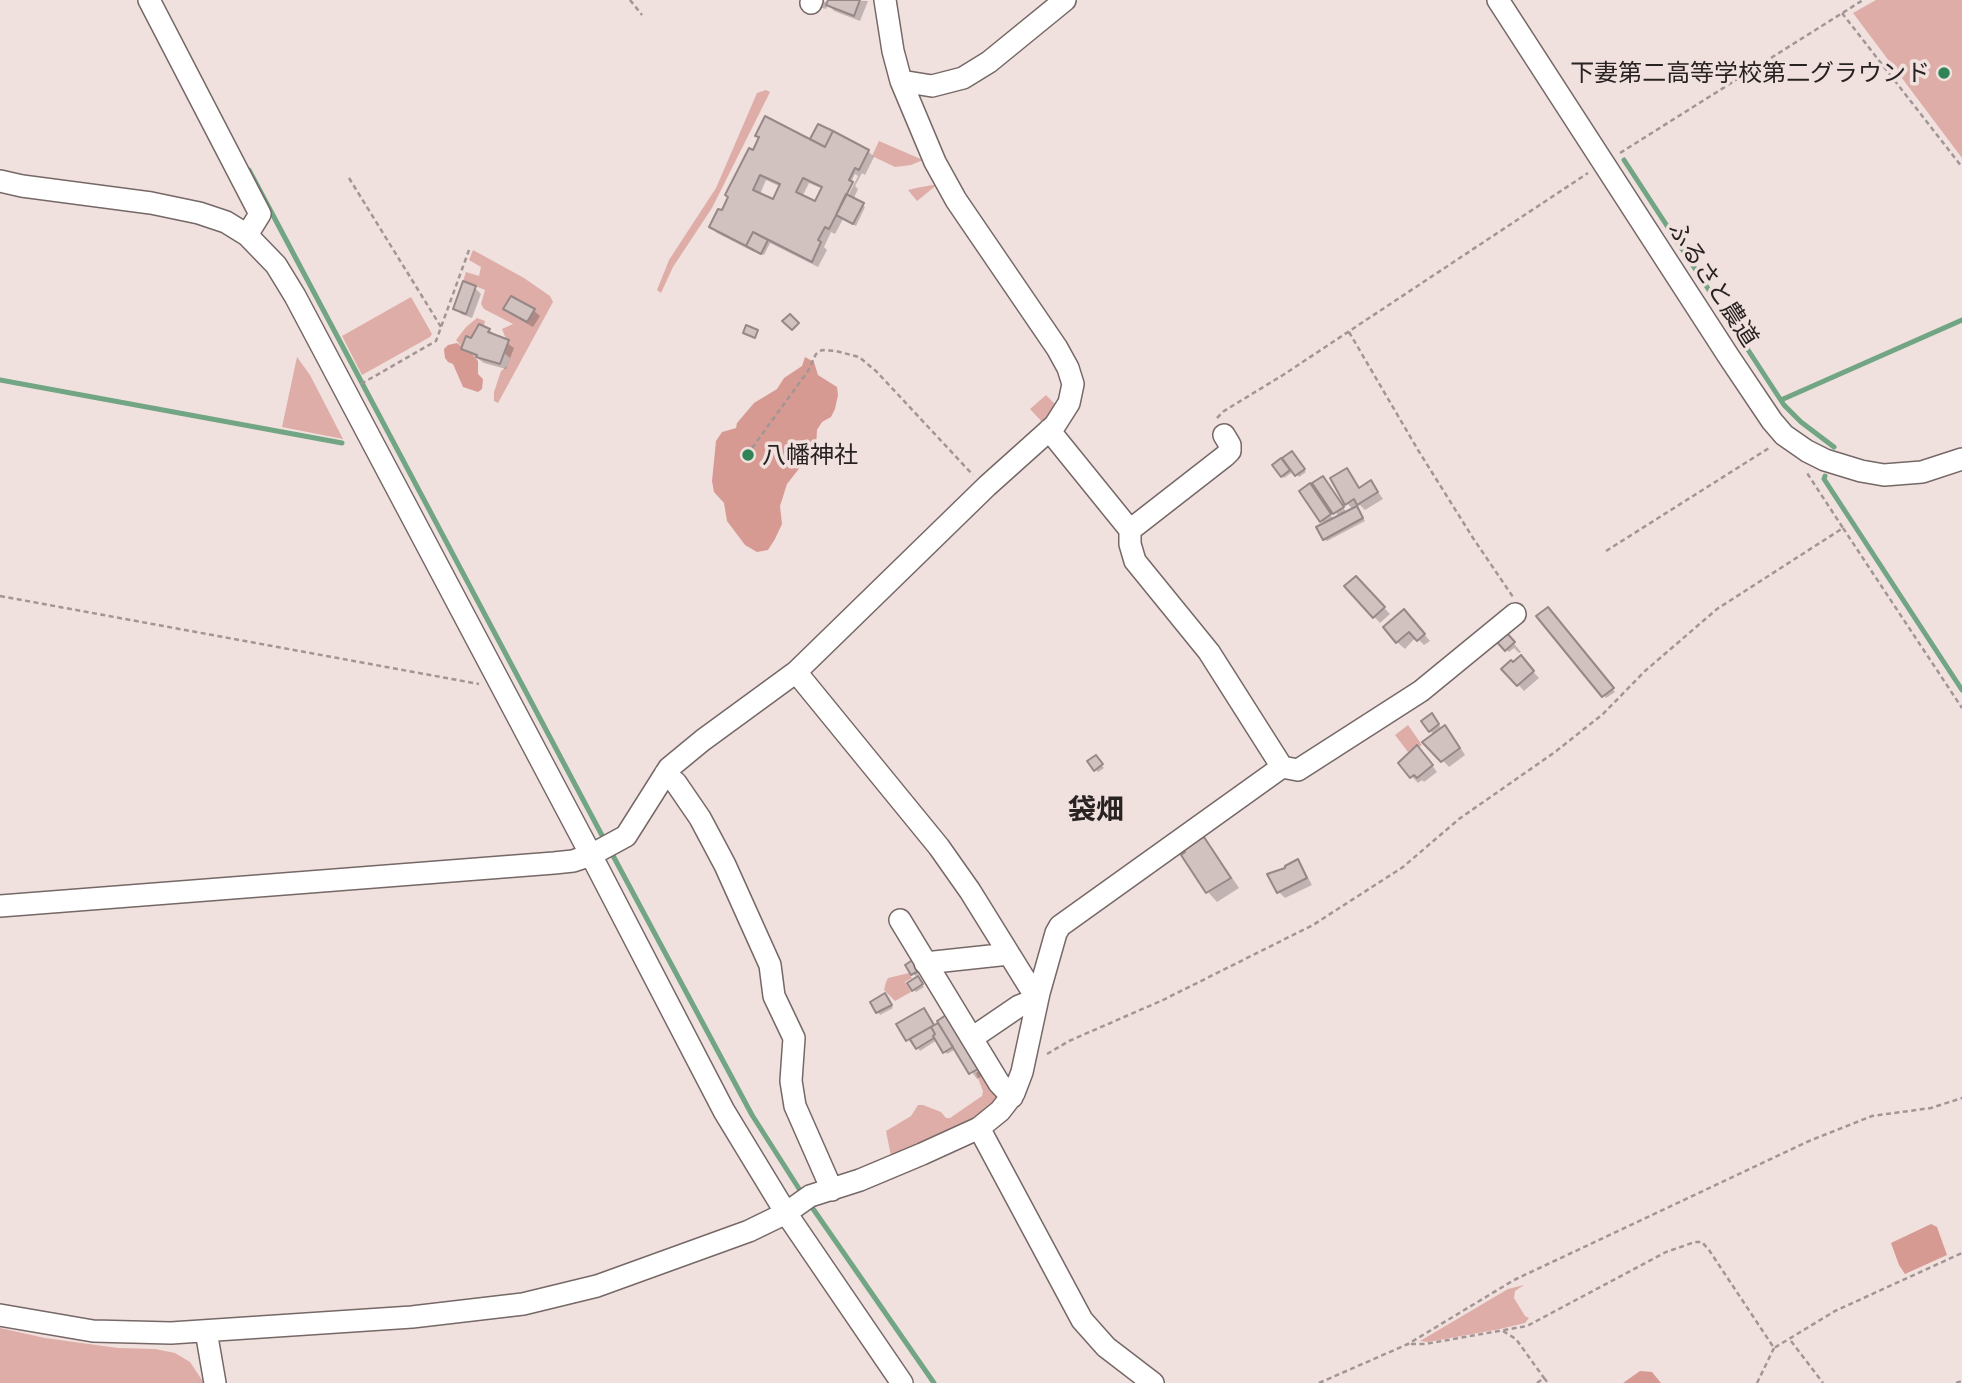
<!DOCTYPE html>
<meta charset="utf-8">
<style>
body{margin:0}
canvas{display:block;background:#f0e0de}
</style>
<canvas width="1962" height="1383"></canvas>
<script>
const ctx = document.querySelector('canvas').getContext('2d');
ctx.lineJoin = 'round';
function fill(path, color) { ctx.fillStyle = color; ctx.fill(path, 'evenodd'); }
const poly = rows => new Path2D(rows.map(r => 'M' + r).join(''));
function stroke(path, color, width, dash) { ctx.strokeStyle = color; ctx.lineWidth = width; ctx.lineCap = dash ? 'butt' : 'round'; ctx.setLineDash(dash || []); ctx.stroke(path); }
function write(font, color, halo, rows, align = 'center') {
  ctx.font = font + ' "Asap Condensed","Noto Sans JP",sans-serif'; ctx.lineWidth = 7; ctx.setLineDash([]); ctx.textBaseline = 'middle'; ctx.strokeStyle = halo; ctx.fillStyle = color; for (const [text, x, y, turn = 0] of rows) {
    ctx.save(); ctx.translate(x, y); ctx.rotate((+turn || 0) * Math.PI / 180); ctx.textAlign = isNaN(turn) ? turn : align; if (halo) ctx.strokeText(text, 0, 0); ctx.fillText(text, 0, 0); ctx.restore();
  }
}
fill(poly([
 [1876,0,1962,0,1962,158,1853,13],
 [766,90,770,92,712,208,673,267,661,293,657,290,669,260,716,188,757,93],
 [879,141,923,160,911,165,895,167,872,156],
 [938,184,917,201,908,190,916,188],
 [473,250,524,278,550,296,553,302,498,403,494,401,494,392,501,371,507,366,510,358,504,353,509,340,506,339,502,329,513,324,484,309,481,304,485,290,463,281,466,272,479,276,481,267,469,260],
 [411,297,432,334,430,337,362,375,342,336],
 [477,318,485,321,484,326,476,327,471,338,462,347,456,340,466,327],
 [297,357,310,375,343,439,282,427],
 [1046,395,1057,406,1043,423,1030,409],
 [1408,725,1422,745,1419,747,1416,745,1408,752,1395,735],
 [909,973,912,978,905,982,911,992,895,1001,884,990,886,982,888,978],
 [984,1067,998,1091,998,1099,975,1119,891,1156,886,1131,911,1116,918,1105,923,1105,941,1112,946,1118,950,1118,982,1096,983,1091,976,1073],
 [1524,1285,1515,1291,1514,1298,1525,1316,1529,1318,1525,1323,1500,1329,1428,1342,1420,1341,1508,1289],
 [0,1328,45,1338,118,1348,155,1349,175,1353,190,1362,204,1383,0,1383]
]), '#dfada7');
fill(poly([
 [457,343,462,347,462,350,472,354,478,361,478,374,483,379,482,389,478,392,463,387,453,364,448,362,445,358,444,349,448,345],
 [805,357,814,362,818,375,837,387,838,395,835,409,831,417,822,422,817,430,816,447,787,484,780,506,782,524,775,539,768,550,757,552,745,545,727,521,724,503,714,492,712,481,716,441,722,432,736,428,737,423,754,403,777,389,784,378,802,366],
 [1931,1224,1937,1227,1947,1255,1905,1274,1899,1265,1891,1243],
 [1640,1371,1652,1372,1661,1383,1623,1383]
]), '#d79a93');
fill(poly([
 [822,0,828,4,829,0,868,1,860,21,834,11,828,4,826,9,822,8,820,5],
 [819,126,868,151,874,157,865,175,862,173,855,186,858,189,853,200,865,207,856,226,843,219,835,234,831,232,824,247,827,250,818,267,770,243,764,255,752,251,717,233,711,227,722,213,754,153,811,142],
 [855,174,858,176,848,196,844,196],
 [766,180,781,187,774,201,760,194],
 [809,183,823,189,816,204,802,197],
 [475,288,481,294,472,318,461,314,455,308],
 [505,309,533,310,540,316,533,327,512,315],
 [489,330,514,348,506,369,484,363,463,348],
 [1294,456,1306,472,1299,477,1294,471,1284,478,1282,476,1281,461,1291,469],
 [1347,470,1352,475,1349,475,1361,496,1371,482,1383,499,1365,510,1360,505,1356,508,1365,521,1327,541,1324,539,1325,524,1321,521,1312,488,1334,520,1339,517,1315,483,1325,481,1347,513,1353,510,1347,503],
 [1356,578,1390,614,1380,623,1346,586],
 [1548,609,1615,692,1606,698,1539,616],
 [1410,617,1430,641,1424,645,1416,637,1405,649,1397,642],
 [1506,634,1521,652,1519,653,1514,648,1509,652,1499,641],
 [1521,658,1539,678,1524,691,1504,669],
 [1434,718,1442,729,1445,727,1451,733,1465,755,1449,767,1425,742,1434,735,1430,731],
 [1423,753,1437,772,1424,782,1422,780,1418,783,1400,764],
 [1095,757,1104,768,1098,772,1089,762],
 [1204,839,1213,849,1239,888,1217,902,1208,892,1184,855],
 [1297,861,1303,868,1312,885,1285,898,1279,892,1270,875,1288,869],
 [907,965,925,971,916,976,924,987,916,992,914,990,917,978],
 [887,998,893,1008,880,1015,872,1003],
 [924,1010,936,1026,937,1025,990,1071,977,1079,956,1049,947,1054,937,1040,920,1051,916,1045,913,1046,898,1025]
]), '#0003');
stroke(poly([
 [1624,160,1784,405,1801,422,1834,447],
 [249,170,605,841],
 [0,380,342,443],
 [1781,400,1962,320],
 [1825,476,1824,479,1962,690],
 [610,850,752,1115,803,1195],
 [809,1203,934,1383]
]), '#71a583', 5);
const building = poly([
 [828,0,860,0,854,16,826,5,828,0],
 [765,116,825,147,833,131,869,150,859,170,855,168,849,180,853,182,829,229,825,227,818,240,821,242,812,262,753,232,746,246,709,227,718,209,722,210,728,197,725,195,749,148,753,150,759,137,755,136,765,116],
 [760,175,780,184,773,199,753,190,760,175],
 [803,178,822,187,815,201,796,192,803,178],
 [818,124,833,131,825,147,810,139,818,124],
 [846,194,864,203,853,224,836,215,846,194],
 [753,232,768,240,761,254,746,246,753,232],
 [463,281,476,286,466,314,453,309,463,281],
 [511,296,535,309,527,322,503,309,511,296],
 [790,314,799,323,792,330,782,321,790,314],
 [479,324,490,329,488,332,509,340,500,364,476,357,477,355,461,349,466,336,471,338,479,324],
 [746,325,758,330,755,338,743,333,746,325],
 [744,450,754,453,752,459,742,456,744,450],
 [1292,451,1305,469,1295,476,1282,458,1292,451],
 [1281,458,1290,470,1281,477,1272,465,1281,458],
 [1347,468,1359,488,1371,480,1378,492,1357,505,1354,499,1345,505,1330,478,1347,468],
 [1323,476,1344,507,1333,514,1312,483,1323,476],
 [1310,483,1331,514,1320,522,1299,491,1310,483],
 [1357,506,1363,518,1323,540,1316,527,1357,506],
 [1356,576,1385,607,1373,618,1344,586,1356,576],
 [1548,607,1614,688,1602,697,1536,616,1548,607],
 [1404,609,1425,634,1417,641,1409,632,1396,643,1383,627,1404,609],
 [1506,632,1515,642,1505,651,1496,641,1506,632],
 [1521,655,1534,671,1517,686,1501,669,1511,660,1513,662,1521,655],
 [1432,713,1439,724,1429,732,1421,721,1432,713],
 [1445,725,1460,748,1441,762,1422,742,1445,725],
 [1417,745,1433,765,1417,778,1414,775,1410,778,1398,763,1417,745],
 [1096,755,1103,764,1094,771,1087,761,1096,755],
 [1204,837,1231,878,1206,893,1181,855,1185,852,1182,848,1204,837],
 [1298,859,1307,878,1277,893,1267,874,1285,868,1285,866,1298,859],
 [917,957,924,968,911,975,905,965,917,957],
 [918,976,923,984,912,991,907,983,918,976],
 [885,993,892,1005,876,1013,870,1002,885,993],
 [924,1008,934,1025,906,1041,896,1024,924,1008],
 [952,1011,985,1065,969,1074,937,1021,952,1011],
 [938,1023,953,1047,943,1053,933,1036,935,1034,931,1027,938,1023],
 [931,1027,935,1034,933,1036,934,1038,916,1049,910,1039,931,1027]
]);
fill(building, '#d1c2c0');
stroke(building, '#968886', 2);
const minor = poly([
 [149,0,260,214,247,235],
 [1498,0,1729,357,1772,421,1784,435,1807,451,1825,460,1861,471,1884,475,1922,472,1962,459],
 [811,3,812,0],
 [901,81,932,86,963,78,989,62,1065,0],
 [0,181,22,186,151,203,199,213,226,222,247,235,276,265,295,296,591,855,724,1111,786,1213,902,1383],
 [1130,530,1225,456,1230,451,1230,445,1224,435],
 [796,672,939,847,970,891,1037,999],
 [1282,767,1298,770,1421,691,1515,614],
 [665,774,676,783,700,818,725,865,770,965,774,996,794,1038,791,1081,795,1106,832,1190],
 [0,906,554,863,573,861,591,855,626,836,669,768,703,740,796,672,987,486,1055,425,1069,403,1073,384,1068,368,1057,348,956,200,935,162,901,81,893,51,885,0],
 [900,920,999,1083,1012,1097],
 [925,963,1009,954],
 [972,1038,1019,1006,1037,999],
 [979,1128,1082,1320,1106,1347,1153,1383],
 [0,1315,93,1331,171,1333,412,1317,523,1304,597,1286,749,1231,786,1213,810,1196,860,1180,922,1154,979,1128,1000,1111,1014,1093,1022,1072,1039,993,1056,933,1060,926,1282,767,1209,652,1135,561,1130,544,1130,530,1049,430],
 [206,1331,215,1383]
]);
stroke(minor, '#756866', 24);
stroke(poly([
 [630,0,642,15],
 [1842,13,1962,167],
 [1620,153,1863,0],
 [349,178,441,327],
 [1349,332,1418,450,1473,538,1513,597],
 [361,384,436,341,469,250],
 [1217,418,1224,411,1283,375,1588,173],
 [752,448,808,371,816,354,822,350,836,351,859,357,876,371,973,475],
 [1843,528,1962,708],
 [1606,551,1769,448],
 [0,596,479,684],
 [1047,1054,1069,1041,1163,1000,1313,925,1403,867,1459,819,1555,752,1603,714,1645,671,1717,609,1843,528,1807,473],
 [1503,1331,1516,1339,1544,1378],
 [1791,1341,1823,1383],
 [1411,1344,1425,1344,1527,1326,1666,1252,1695,1242,1702,1242,1709,1250,1774,1348,1835,1311,1962,1253],
 [1319,1383,1408,1344,1514,1280,1809,1141,1872,1116,1931,1108,1962,1098],
 [1537,1383,1544,1378,1548,1383],
 [1757,1383,1774,1348],
 [1956,1383,1962,1381]
]), '#a29694', 2.5, [5, 3.5]);
stroke(minor, '#fff', 21);
for (const [x, y, r, color] of [
 [1944,73,7,"#308355"],
 [748,455,7,"#308355"]
]) { const dot = new Path2D(); dot.arc(x, y, r, 0, 2 * Math.PI); ctx.fillStyle = color; ctx.fill(dot); stroke(dot, '#f0e0de', 2.5); }
write('24px', '#282322', '#f0e0de', [
 ["下妻第二高等学校第二グラウンド",1930,73],
 ["八幡神社",762,455,"left"]
], 'right');
write('24px', '#282322', '#f0e0de', [
 ["ふるさと農道",1713,284,57]
]);
write('bold 28px', '#282322', '#f0e0de', [
 ["袋畑",1096,810]
]);
</script>
